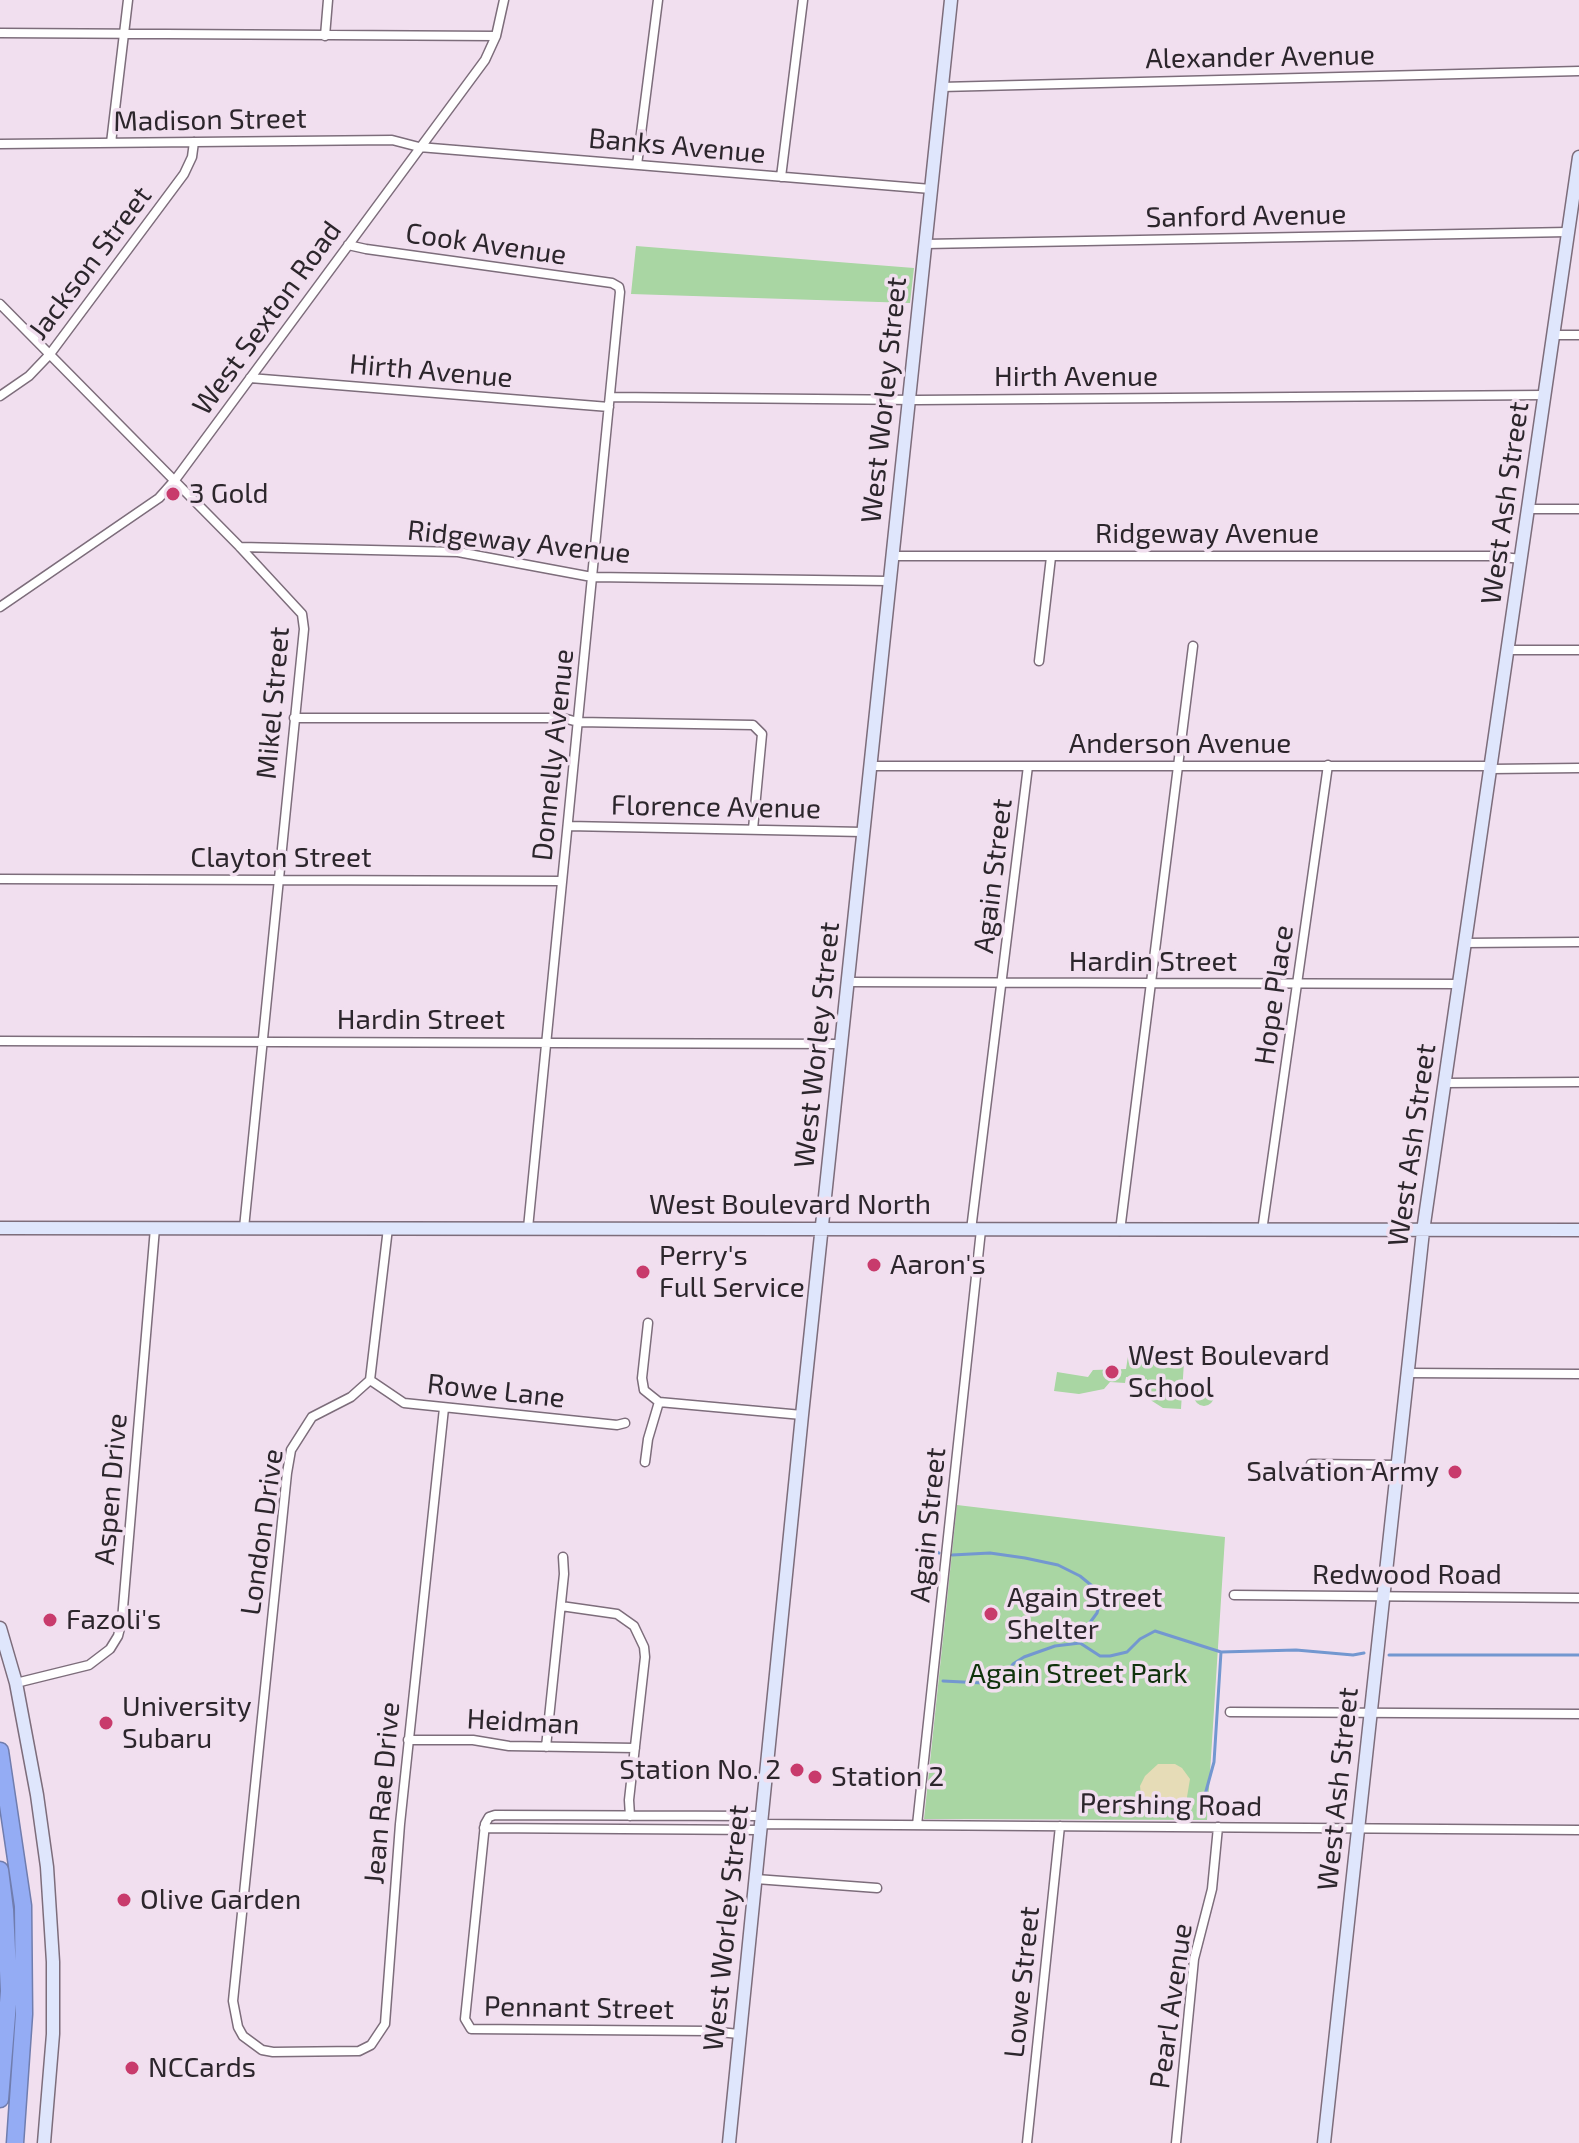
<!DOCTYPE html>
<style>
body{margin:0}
canvas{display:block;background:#f1dfef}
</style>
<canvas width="1579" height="2143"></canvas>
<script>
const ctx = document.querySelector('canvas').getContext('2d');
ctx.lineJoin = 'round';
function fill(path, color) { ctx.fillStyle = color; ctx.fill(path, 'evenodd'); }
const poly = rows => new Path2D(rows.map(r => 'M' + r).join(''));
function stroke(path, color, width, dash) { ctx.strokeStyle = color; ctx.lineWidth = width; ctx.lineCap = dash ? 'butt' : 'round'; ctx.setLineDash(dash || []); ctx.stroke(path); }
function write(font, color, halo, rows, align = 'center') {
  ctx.font = font + ' "Exo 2",sans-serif'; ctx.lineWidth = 7; ctx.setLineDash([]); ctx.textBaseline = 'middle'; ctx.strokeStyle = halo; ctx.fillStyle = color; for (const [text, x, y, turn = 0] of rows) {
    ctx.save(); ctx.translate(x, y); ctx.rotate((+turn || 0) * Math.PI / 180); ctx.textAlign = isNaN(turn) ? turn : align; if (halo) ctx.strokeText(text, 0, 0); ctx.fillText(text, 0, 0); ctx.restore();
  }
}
fill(poly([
 [636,246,914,268,910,303,631,294],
 [1128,1356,1184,1362,1181,1409,1163,1408,1152,1401,1146,1394,1147,1379,1126,1377,1125,1383,1110,1382,1104,1389,1079,1394,1054,1391,1057,1372,1088,1377,1093,1370,1126,1369],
 '1194 1396a10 10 0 1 1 20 0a10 10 0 1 1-20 0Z',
 [957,1505,1225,1537,1207,1820,924,1819]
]), '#a9d6a3');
fill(poly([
 [1158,1764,1175,1764,1182,1768,1190,1779,1186,1803,1178,1809,1148,1804,1141,1795,1140,1786,1145,1776]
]), '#e6dcb7');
stroke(poly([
 [930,1548,939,1553],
 [952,1555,990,1553,1025,1558,1058,1565,1080,1576,1102,1594,1097,1613,1086,1628,1080,1643],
 [1389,1655,1579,1655],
 [943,1681,983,1683],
 [999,1684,1013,1664,1024,1657,1055,1646,1080,1643,1100,1656,1110,1656,1127,1652,1140,1639,1155,1631,1221,1652],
 [1200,1813,1214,1762,1221,1652,1296,1650,1353,1655,1364,1653]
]), '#7397d0', 3);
const street = poly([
 [0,33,496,36],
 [325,36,328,0],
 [941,87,1579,71],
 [111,143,128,0],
 [0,144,392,140,419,147,931,189],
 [637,165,658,0],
 [781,177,803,0],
 [925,244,1568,232],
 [348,245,366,249,612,283,619,287,620,292,528,1228],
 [0,304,240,547,302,614,304,629,244,1228],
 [1552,335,1579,335],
 [250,378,609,407],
 [0,396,29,376,50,354,184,174,192,157,194,142],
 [610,397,918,400,1544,395],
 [1528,509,1579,509],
 [240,547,458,552,592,577,889,581],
 [892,556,1491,556,1522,559],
 [0,607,159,498,175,480,485,60,496,36,504,0],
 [1508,650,1579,650],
 [1039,661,1051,557],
 [294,718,563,718,578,722,753,725,762,734,753,829],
 [870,766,1491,766],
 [1491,769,1579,768],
 [568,826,863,832],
 [0,879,562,881],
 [1465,943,1579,942],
 [848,982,1459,984],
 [0,1041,841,1044],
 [1445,1083,1579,1082],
 [388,1228,370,1380,351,1397,312,1417,291,1450,287,1473,233,2001,238,2027,243,2036,262,2050,273,2052,359,2051,371,2045,385,2024,400,1824,444,1408],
 [971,1230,1028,766],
 [1120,1231,1193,646],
 [1262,1231,1328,765],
 [1407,1373,1579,1374],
 [370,1380,404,1403,617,1425,625,1423],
 [659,1402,802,1415],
 [645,1462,648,1439,659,1402,644,1390,642,1378,648,1323],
 [1311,1464,1399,1465],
 [1234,1595,1579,1598],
 [561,1606,617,1614,634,1626,644,1647,645,1657,629,1800,630,1816],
 [16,1683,89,1665,110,1649,118,1636,122,1620,155,1228],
 [1230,1712,1579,1714],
 [408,1740,473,1740,509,1746,635,1748],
 [546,1747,564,1574,563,1557],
 [762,1824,1579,1830],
 [917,1825,981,1230],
 [484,1828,761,1830],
 [756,1879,877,1888],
 [739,2034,709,2031,471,2029,465,2019,485,1824,489,1817,495,1815,762,1816],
 [1027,2143,1060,1826],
 [1176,2143,1194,1959,1212,1889,1218,1827]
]);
const secondary = poly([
 [0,1228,1579,1230],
 [0,1628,16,1683,37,1795,47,1867,53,1962,53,2034,44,2143],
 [729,2143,802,1415,951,0],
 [1324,2143,1423,1231,1579,157]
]);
const highway = poly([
 [0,1751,23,1906,24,2014,15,2143],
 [0,1870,5,1910,9,1991,0,2099]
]);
stroke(street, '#7d6d7b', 11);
stroke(secondary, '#7d6d7b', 15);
stroke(highway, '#707dae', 19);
stroke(street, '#fff', 8);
stroke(secondary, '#dfe6fc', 12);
stroke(highway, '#94acf4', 16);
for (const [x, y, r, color] of [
 [173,494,8,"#c83b6c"],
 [874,1265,8,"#c83b6c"],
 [643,1272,8,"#c83b6c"],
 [1112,1372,8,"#c83b6c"],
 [1455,1472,8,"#c83b6c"],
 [991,1614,8,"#c83b6c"],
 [50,1620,8,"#c83b6c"],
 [106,1723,8,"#c83b6c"],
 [797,1770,8,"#c83b6c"],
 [815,1777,8,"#c83b6c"],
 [124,1900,8,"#c83b6c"],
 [132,2068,8,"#c83b6c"]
]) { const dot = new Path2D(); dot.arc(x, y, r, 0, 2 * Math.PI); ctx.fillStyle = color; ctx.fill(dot); stroke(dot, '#f1dfef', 3); }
write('28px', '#2c262c', '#f1dfef', [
 ["Alexander Avenue",1260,57,-1],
 ["Madison Street",210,120,-1],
 ["Banks Avenue",677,146,5],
 ["Sanford Avenue",1246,216,-1],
 ["Cook Avenue",486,244,8],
 ["Jackson Street",90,263,-53],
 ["West Sexton Road",267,318,-54],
 ["Hirth Avenue",431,371,5],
 ["Hirth Avenue",1076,377],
 ["West Worley Street",884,400,-84],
 ["West Ash Street",1505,503,-82],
 ["Ridgeway Avenue",1207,534],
 ["Ridgeway Avenue",519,542,6],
 ["Mikel Street",273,703,-85],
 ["Anderson Avenue",1180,744],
 ["Donnelly Avenue",553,755,-84],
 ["Florence Avenue",716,807,1],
 ["Clayton Street",281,858],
 ["Again Street",993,876,-83],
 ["Hardin Street",1153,962],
 ["Hope Place",1274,995,-82],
 ["Hardin Street",421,1020],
 ["West Worley Street",817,1045,-84],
 ["West Ash Street",1412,1145,-82],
 ["West Boulevard North",790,1205],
 ["Rowe Lane",496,1391,6],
 ["Aspen Drive",111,1489,-85],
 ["Again Street",928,1525,-84],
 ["London Drive",262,1532,-82],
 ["Redwood Road",1407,1575],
 ["Heidman",523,1722,3],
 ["West Ash Street",1338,1789,-84],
 ["Jean Rae Drive",382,1793,-85],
 ["Pershing Road",1171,1805,1],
 ["West Worley Street",726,1928,-84],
 ["Lowe Street",1022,1982,-84],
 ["Pearl Avenue",1171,2006,-82],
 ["Pennant Street",579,2008,1]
]);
write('28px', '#2c262c', '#f1dfef', [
 ["3 Gold",189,494],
 ["Perry's",659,1256],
 ["Full Service",659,1288],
 ["Aaron's",890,1265],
 ["West Boulevard",1128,1356],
 ["School",1128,1388],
 ["Salvation Army",1439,1472,"right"],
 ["Again Street",1007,1598],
 ["Shelter",1007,1630],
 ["Fazoli's",66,1620],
 ["University",122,1707],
 ["Subaru",122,1739],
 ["Station No. 2",781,1770,"right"],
 ["Station 2",831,1777],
 ["Olive Garden",140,1900],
 ["NCCards",148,2068]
], 'left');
write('28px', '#0f320b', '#f1dfef', [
 ["Again Street Park",1078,1674]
]);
</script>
